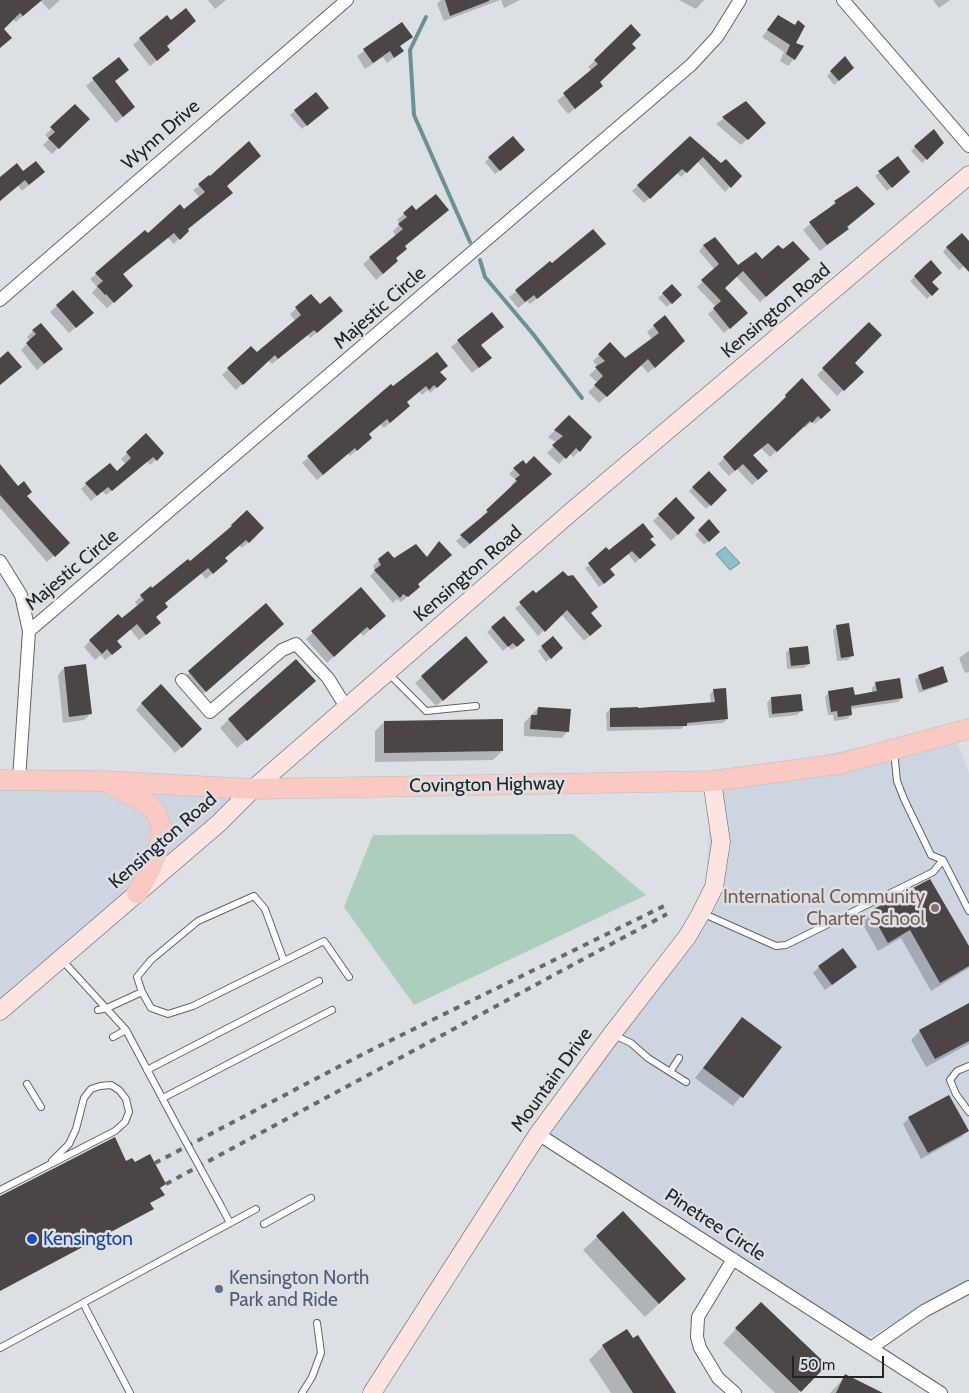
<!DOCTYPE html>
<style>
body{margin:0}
#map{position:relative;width:969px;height:1393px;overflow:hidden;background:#dce0e5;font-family:Cabin,sans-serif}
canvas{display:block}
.scale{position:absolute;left:792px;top:1356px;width:92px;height:22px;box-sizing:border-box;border:2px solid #212325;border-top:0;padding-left:6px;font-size:15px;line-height:18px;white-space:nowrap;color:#212325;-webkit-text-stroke:4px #dce0e5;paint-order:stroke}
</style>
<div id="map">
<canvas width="969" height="1393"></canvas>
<div class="scale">50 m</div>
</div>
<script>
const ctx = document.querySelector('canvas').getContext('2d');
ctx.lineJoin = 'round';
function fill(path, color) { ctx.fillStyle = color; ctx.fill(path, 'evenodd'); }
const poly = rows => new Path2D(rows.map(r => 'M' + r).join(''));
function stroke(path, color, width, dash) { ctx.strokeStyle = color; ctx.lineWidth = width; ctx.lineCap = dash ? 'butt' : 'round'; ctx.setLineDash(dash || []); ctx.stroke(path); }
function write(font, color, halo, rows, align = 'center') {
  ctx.font = font + ' Cabin,sans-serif'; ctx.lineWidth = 5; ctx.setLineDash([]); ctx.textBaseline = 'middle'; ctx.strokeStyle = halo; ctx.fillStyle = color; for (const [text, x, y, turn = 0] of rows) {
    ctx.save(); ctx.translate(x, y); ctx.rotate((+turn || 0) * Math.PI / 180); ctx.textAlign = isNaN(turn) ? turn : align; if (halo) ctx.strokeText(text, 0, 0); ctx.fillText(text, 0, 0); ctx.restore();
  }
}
fill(poly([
 [948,727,960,749,969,774,969,1283,865,1339,544,1144,704,911,712,781],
 [0,779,253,789,0,1015]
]), '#cdd5e1');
fill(poly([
 [573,834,646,895,414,1005,344,907,373,835]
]), '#adcdbd');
const water = poly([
 [725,547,740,563,730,570,716,554,725,547]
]);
fill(water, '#8cbfc7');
stroke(water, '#6c9096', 1);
fill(poly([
 [3,0,60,0,49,10,41,1,16,22,13,19,2,29,0,47,0,3],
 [208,0,226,0,215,9],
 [441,0,500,0,444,21,437,4],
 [501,0,520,0,504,8],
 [679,0,704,0,696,9],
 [933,0,950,0,939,8],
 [778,17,793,26,798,22,794,44,794,59,788,66,780,61,784,52,762,37],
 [195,21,166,46,169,50,150,66,133,45,140,39,171,22],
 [402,23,411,37,399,47,402,51,387,63,383,57,365,69,357,56],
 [631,26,595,92,568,114,557,101,592,71,588,67],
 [845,58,848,72,834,85,827,76],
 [118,59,114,82,134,107,116,123,86,86],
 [315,93,323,112,302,129,290,115],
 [746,102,758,129,741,145,716,124],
 [75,106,88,119,52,154,43,145,49,139,45,135],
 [933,131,943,143,922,163,911,151],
 [690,138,721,165,740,176,725,192,697,161,681,177,677,173,644,203,632,191],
 [519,154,495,174,485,162,489,158],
 [898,158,908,172,887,191,875,176],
 [23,172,37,178,22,191,18,186,0,201,0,178],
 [210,178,226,186,174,244,168,238,122,275,126,291,107,308,92,293,97,287,90,279,147,235,184,211,200,198,193,190],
 [857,187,847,229,820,251,803,230,829,209,835,202],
 [412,207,404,247,390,268,376,280,363,264,396,236,393,231,400,224,397,220],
 [969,243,969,262,959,270,943,252,947,247],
 [704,245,738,266,762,261,803,264,760,302,736,276,723,288,741,318,724,333,708,314,716,307,697,287,715,270,699,251],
 [597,251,530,304,527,301,518,308,509,297,552,265],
 [931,262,931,282,937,289,927,299,910,281],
 [672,286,676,299,667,307,658,298],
 [73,291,85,319,69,333,50,312],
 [311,295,320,306,336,317,310,338,308,335,272,364,268,360,236,390,222,375,251,348,256,354,296,322,290,314],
 [869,324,854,363,862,372,837,396,817,375],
 [654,326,677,347,648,373,641,365,599,403,588,392,598,383,589,375,598,367,593,361,610,344,625,359,652,339,647,332],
 [33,331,54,355,37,370,21,350,30,341,27,337],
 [496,333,480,345,483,364,472,373,451,347,458,341],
 [446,366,439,373,439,385,430,393,428,390,422,395,419,391,406,402,403,412,384,428,380,424,368,434,364,444,350,456,348,453,317,480,302,463,393,388],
 [802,380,824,416,815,424,812,421,805,428,803,425,770,457,761,448,752,456,766,471,752,485,737,469,729,476,718,464,781,403,780,402],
 [569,416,579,451,573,457,569,453,559,464,547,453,557,443,548,437],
 [146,435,163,453,150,465,147,461,106,495,102,491,91,501,81,489,86,484,116,473,126,464,121,459],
 [0,466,68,543,47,562,0,508],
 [514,469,545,480,464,549,456,541,483,518,482,516,513,487,511,485,516,480,509,474],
 [709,473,725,490,706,509,689,491],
 [676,499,693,518,671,541,653,521],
 [247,512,257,535,242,548,239,545,224,558,220,567,206,579,201,573,164,604,154,617,153,629,139,640,130,629,116,642,114,653,105,660,101,655,95,660,84,647,90,641,138,606,135,602,141,596,190,563],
 [709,521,714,536,704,545,695,535],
 [649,540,650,549,635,563,628,554,608,570,609,579,599,587,585,568,609,552],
 [439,542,413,592,401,602,397,599,393,603,370,576,375,571,373,566,379,560,426,558],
 [361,589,378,622,363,636,360,632,327,663,306,639],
 [536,594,590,613,595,631,584,641,561,614,538,636,515,608],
 [265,605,273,632,196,700,180,681],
 [504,618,519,644,512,650,508,646,503,651,487,632],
 [837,626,852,656,848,660,837,661,833,630],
 [553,638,557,652,546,662,538,651],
 [790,649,809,664,804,668,787,669,786,653],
 [969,651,969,672,965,673,959,658],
 [64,668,90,714,84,720,63,723,58,675],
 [480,668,436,706,415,683,422,677],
 [919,676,946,681,942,685,919,693,915,680],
 [876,683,902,698,898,702,850,709,851,715,847,719,834,721,833,715,828,715,825,697,829,692,854,697,872,693,872,688],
 [305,690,237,748,220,728,229,719],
 [714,690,727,719,723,723,684,726,681,729,607,731,606,713,610,709,637,710,711,704,710,694],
 [771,698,801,711,797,715,769,718,767,703],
 [142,703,194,736,175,753,136,710],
 [538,708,568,731,562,738,524,736,524,723],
 [384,722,502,751,493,760,375,762,375,731],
 [930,881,969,949,969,968,931,991,901,938,878,951,861,921,870,912],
 [819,967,848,973,825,990,813,973],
 [969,1004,969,1044,926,1067,911,1040,920,1031],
 [742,1019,780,1047,733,1106,695,1078],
 [909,1118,967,1131,961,1137,921,1159,903,1124],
 [597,1237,685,1279,645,1317,583,1250],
 [747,1317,825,1365,798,1393,775,1393,723,1343],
 [627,1330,674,1393,611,1393,589,1360,603,1346],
 [846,1376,880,1393,830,1393]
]), '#0003');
stroke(poly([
 [426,17,410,50,414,115,470,242],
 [480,260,485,277,533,334,582,398]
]), '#6c9096', 4);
fill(poly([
 [0,0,42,0,23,16,20,13,4,29,12,38,0,48],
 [445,0,489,0,489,1,450,16],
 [186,8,196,21,167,46,170,50,157,61,139,38,167,15,171,20],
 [778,15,795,25,798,20,805,26,796,43,804,46,795,60,786,54,790,45,767,30],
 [402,22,413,37,400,46,404,51,394,58,390,51,373,63,363,49],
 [631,24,641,35,632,44,636,48,600,82,603,86,575,109,563,93,598,64,594,60],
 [845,56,854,68,839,81,830,71],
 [119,57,129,70,115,81,135,107,123,117,92,78],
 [316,92,329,108,307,126,294,110],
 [746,101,766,123,748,140,722,117],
 [75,104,90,119,59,149,48,138,55,132,50,127],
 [934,129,944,143,927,160,914,146],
 [513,136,525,150,500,171,488,157],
 [690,136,721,163,726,159,742,176,731,188,703,157,687,173,682,169,650,199,637,185],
 [249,141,261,156,227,186,233,193,188,229,189,231,180,240,174,233,123,274,133,286,114,303,106,294,105,295,97,286,103,281,95,273,145,230,148,233,180,204,184,209,205,192,198,184,209,175,210,176],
 [898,156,910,172,892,188,878,171],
 [36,161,45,172,29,185,25,180,0,201,0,177,17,163,23,171],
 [857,186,875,204,847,227,849,229,827,245,809,222,836,203,834,201],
 [436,194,449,210,405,246,407,249,396,258,398,261,383,274,369,257,403,229,398,224,407,217,403,213,412,205,416,210],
 [593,229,606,244,537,299,534,295,525,302,515,290,550,261,552,263],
 [962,233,969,241,969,272,946,247],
 [715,237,738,265,756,252,762,259,778,245,783,249,793,241,810,259,766,297,743,271,725,288,748,313,730,329,713,308,721,301,701,280,719,264,703,245],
 [931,260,942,273,932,282,939,289,932,296,914,276],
 [672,284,682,295,672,304,662,293],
 [73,290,94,313,76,328,56,305],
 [311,294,320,304,330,296,343,311,317,333,314,330,278,359,275,355,243,385,227,368,251,346,257,352,301,315,295,307],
 [492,312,504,327,481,345,492,358,479,368,457,340],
 [665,315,685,341,655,368,648,359,607,397,594,385,603,376,595,367,605,361,598,354,610,342,625,358,659,333,653,325],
 [869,322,882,335,855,363,864,372,844,391,822,368],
 [41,323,63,349,44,364,26,343,36,334,32,330],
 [8,351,22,367,0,385,0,358],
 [437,352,448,366,440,372,447,379,437,388,434,385,429,390,426,386,407,402,410,406,390,423,387,419,369,434,372,438,357,451,355,448,323,475,307,456,391,384,393,386],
 [802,378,831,410,821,419,818,416,812,423,810,421,777,452,768,443,753,455,768,471,758,480,743,464,735,471,723,457,786,397,785,395],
 [569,415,592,437,580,452,576,448,566,459,552,445,563,436,554,430],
 [146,433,164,453,157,461,153,457,112,491,108,487,97,496,85,483,110,463,117,471,131,458,126,452],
 [534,456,552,474,470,544,460,535,488,512,486,510,517,481,515,479,520,475,513,468,523,460,526,464],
 [0,464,18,486,24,481,32,492,27,496,70,543,55,557,0,495],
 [709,471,727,490,711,506,692,487],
 [676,497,695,518,678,535,658,514],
 [247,510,264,528,249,543,246,540,225,558,228,561,213,574,208,568,165,603,168,607,156,617,161,623,146,635,137,624,117,641,122,647,112,655,107,649,102,654,89,640,118,614,122,618,144,600,140,595,151,586,152,588,188,559,190,561,232,526,231,525],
 [709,519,720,532,709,542,698,530],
 [643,523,654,537,650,539,656,545,640,559,632,551,610,569,615,575,604,584,588,563,606,547,609,550],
 [439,541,452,555,418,584,420,587,408,597,403,594,400,598,374,570,381,565,378,559,388,551,394,558,416,544,427,557],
 [563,571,568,576,573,575,598,607,591,613,602,626,590,636,567,610,545,632,519,602,533,590,536,593],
 [361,587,386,616,370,630,367,627,334,657,311,631],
 [266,603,284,624,206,692,188,671],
 [504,616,525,640,517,647,513,643,508,647,491,627],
 [849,623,854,656,841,658,836,625],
 [466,636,488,662,443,701,421,676],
 [553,636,563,648,551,659,541,646],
 [808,646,810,664,791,666,789,648],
 [296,659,316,681,247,741,228,719],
 [86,664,92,714,69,717,64,667],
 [943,666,948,682,923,690,918,675],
 [900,678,903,698,851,706,852,715,838,717,837,711,831,712,828,691,853,687,855,695,877,691,875,682],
 [161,684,202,729,182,748,141,703],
 [726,688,728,719,687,723,687,726,610,727,610,708,638,707,638,708,715,702,713,689],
 [801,694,803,711,772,714,771,697],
 [538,707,571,709,569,732,530,729,531,715,537,715],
 [503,719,503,751,384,753,384,721],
 [930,879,969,946,969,966,940,983,910,930,888,943,870,911],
 [843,948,857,967,832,985,818,966],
 [969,1003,969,1041,935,1059,919,1030],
 [742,1017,782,1047,743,1098,703,1068],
 [949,1095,969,1131,928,1153,908,1117],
 [115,1137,126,1161,132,1158,135,1162,150,1154,166,1184,160,1188,165,1195,150,1203,154,1209,0,1291,0,1196],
 [623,1211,686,1279,659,1304,596,1236],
 [761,1302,827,1365,801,1392,735,1328],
 [627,1329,633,1338,638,1335,676,1393,633,1393,602,1345],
 [845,1374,883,1393,836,1393]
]), '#4b4546');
const lane = poly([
 [388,673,426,711,476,706],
 [894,751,897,781,904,799,931,855,943,860,969,911],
 [702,913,776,946,786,945,933,872,943,860],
 [62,960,126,1030,175,1122],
 [284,961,324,941,349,977],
 [98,1010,107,1008,142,992,137,977,151,960,198,921,254,896,265,909,284,961,193,1006,168,1014,151,1008,142,992],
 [614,1035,631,1043,648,1058,686,1082],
 [113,1037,126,1030],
 [969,1066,957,1071,950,1080,956,1094,969,1112],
 [147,1070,319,981],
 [670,1072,679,1058],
 [27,1084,41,1107],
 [163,1098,332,1010],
 [0,1190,115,1131,125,1122,129,1112,126,1099,119,1090,111,1085,100,1086,91,1089,84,1098,76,1129,69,1144,52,1161],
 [221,1206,230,1223],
 [264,1224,311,1198],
 [83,1303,130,1393],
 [0,1348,256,1209],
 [302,1393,312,1377,321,1353,317,1323]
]);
const street = poly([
 [843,0,969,146],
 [0,300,347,0],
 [0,561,21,595,29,631,19,780],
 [29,631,691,65,717,37,740,0],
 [182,680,210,712,282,650,296,644,328,678,346,707],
 [538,1134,941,1393],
 [733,1259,698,1317,697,1337,700,1348,718,1378,735,1393],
 [871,1348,924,1311,969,1287]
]);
const secondary = poly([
 [0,1011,219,823,253,789,571,512,969,175],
 [372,1393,538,1134,612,1034,687,937,700,915,714,887,721,842,712,781]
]);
const primary = poly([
 [0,780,105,781,253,789,712,781,839,764,969,729],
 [111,785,146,803,156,812,161,825,160,844,151,868,137,893]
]);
stroke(lane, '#606469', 8);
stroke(street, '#606469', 14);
stroke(secondary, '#606469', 19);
stroke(primary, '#bcbdbe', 21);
stroke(lane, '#fff', 6);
stroke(street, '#fff', 12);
stroke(secondary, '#fde4e1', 18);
stroke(primary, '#facac2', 20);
stroke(poly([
 [155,1163,365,1053,664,906],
 [166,1184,667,914]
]), '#676a6d', 4, [6, 6]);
const laneBridge = poly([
 [175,1122,221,1206]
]);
stroke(laneBridge, '#606469', 8, []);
stroke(laneBridge, '#fff', 6);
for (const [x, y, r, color] of [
 [935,908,5,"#8d6e63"],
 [32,1239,6,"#1a4fb4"],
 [219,1289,5,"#5c6f8a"]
]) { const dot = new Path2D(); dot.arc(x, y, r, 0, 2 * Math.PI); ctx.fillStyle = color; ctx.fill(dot); stroke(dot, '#dce0e5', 2); }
write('19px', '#212325', '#dce0e5', [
 ["Wynn Drive",161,135,-41],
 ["Majestic Circle",380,308,-41],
 ["Kensington Road",776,311,-40],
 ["Majestic Circle",72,570,-40],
 ["Kensington Road",468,574,-41],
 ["Covington Highway",487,785,-1],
 ["Kensington Road",163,841,-41],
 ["Mountain Drive",552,1080,-54],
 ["Pinetree Circle",715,1225,33]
]);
write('19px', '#785e54', '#dce0e5', [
 ["International Community",925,897],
 ["Charter School",925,919]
], 'right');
write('19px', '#164399', '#dce0e5', [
 ["Kensington",43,1239]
], 'left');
write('19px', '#4e5e75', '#dce0e5', [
 ["Kensington North",229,1278],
 ["Park and Ride",229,1300]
], 'left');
</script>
